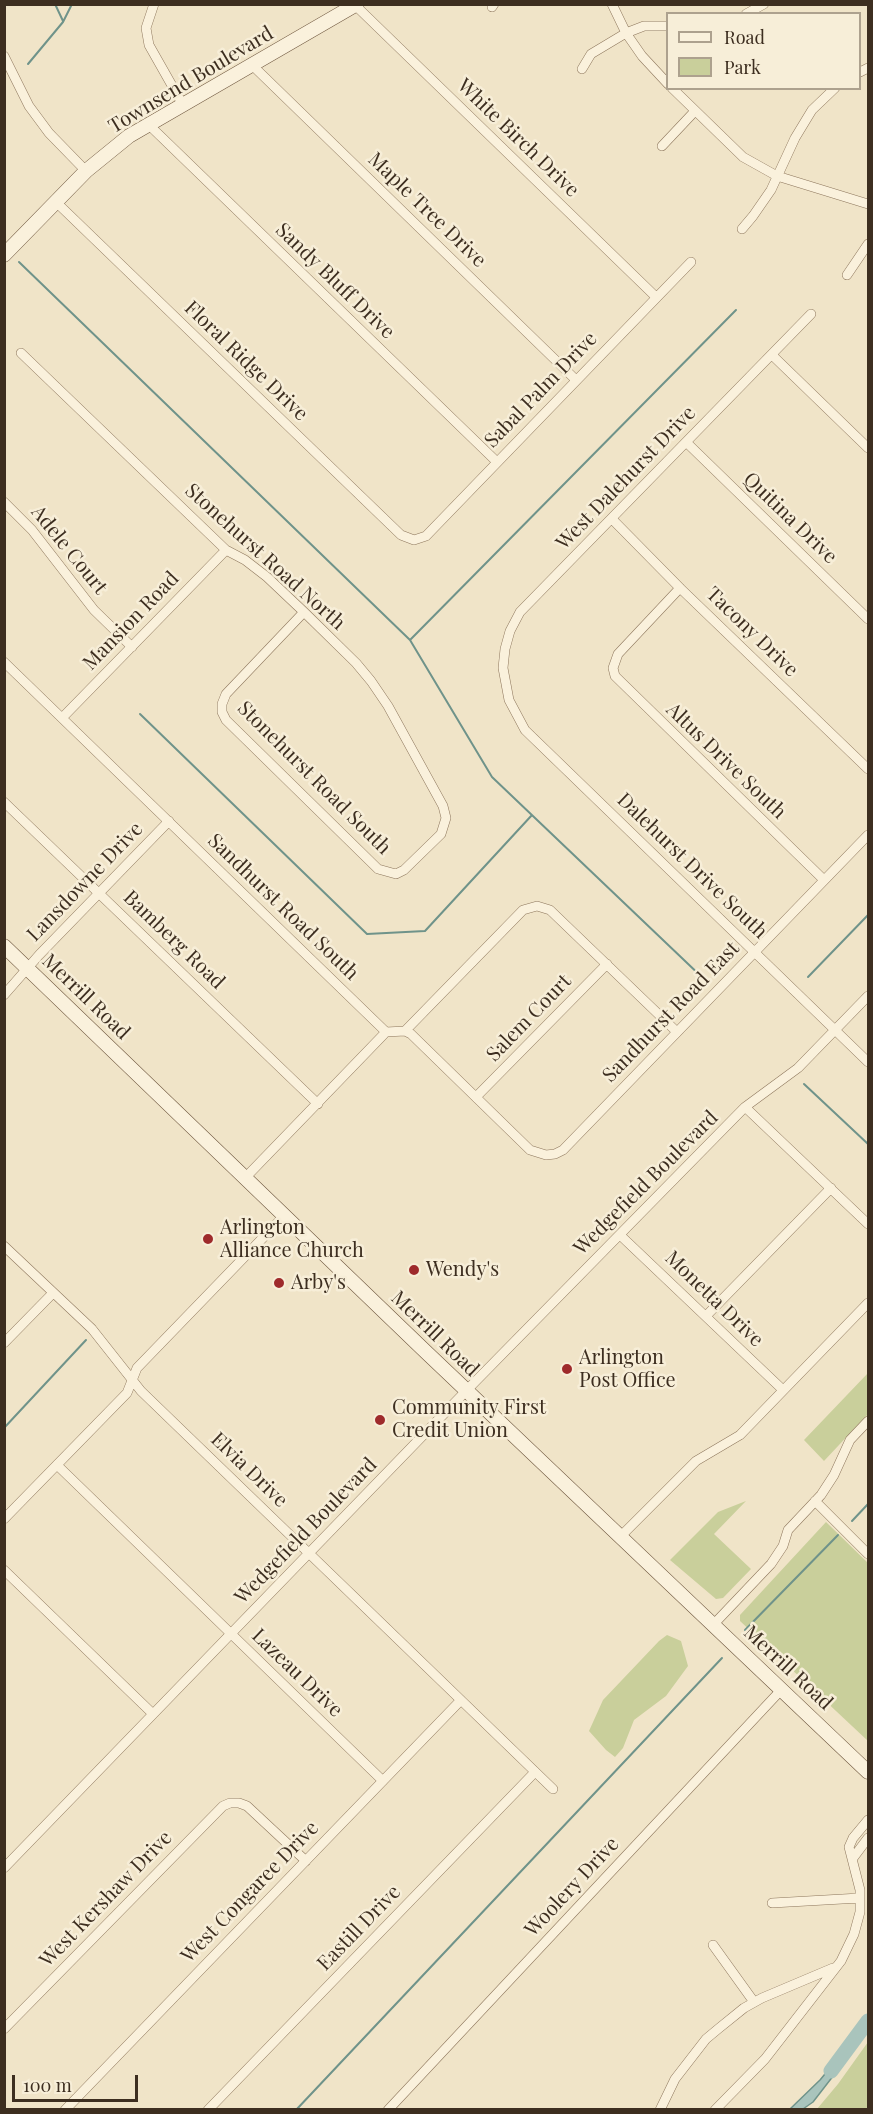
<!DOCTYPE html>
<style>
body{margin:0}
#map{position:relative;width:873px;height:2114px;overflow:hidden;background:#f0e4c8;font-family:"Playfair Display",serif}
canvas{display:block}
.frame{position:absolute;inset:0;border:6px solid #3d2e20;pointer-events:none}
.legend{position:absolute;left:666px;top:12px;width:195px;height:78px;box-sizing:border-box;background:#f7eed8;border:2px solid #ada18e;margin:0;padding:8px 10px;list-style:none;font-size:18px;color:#3d2e20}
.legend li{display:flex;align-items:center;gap:12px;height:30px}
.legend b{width:30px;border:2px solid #ada18e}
.scale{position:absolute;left:12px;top:2075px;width:126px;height:27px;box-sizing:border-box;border:3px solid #3d2e20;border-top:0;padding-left:8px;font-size:18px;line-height:21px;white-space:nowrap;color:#3d2e20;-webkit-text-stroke:4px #f7eed8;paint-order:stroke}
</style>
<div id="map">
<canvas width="873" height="2114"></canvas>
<div class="frame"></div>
<ul class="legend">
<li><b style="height:8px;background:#faf1dc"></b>Road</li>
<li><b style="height:16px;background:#c9cf9b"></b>Park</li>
</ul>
<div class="scale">100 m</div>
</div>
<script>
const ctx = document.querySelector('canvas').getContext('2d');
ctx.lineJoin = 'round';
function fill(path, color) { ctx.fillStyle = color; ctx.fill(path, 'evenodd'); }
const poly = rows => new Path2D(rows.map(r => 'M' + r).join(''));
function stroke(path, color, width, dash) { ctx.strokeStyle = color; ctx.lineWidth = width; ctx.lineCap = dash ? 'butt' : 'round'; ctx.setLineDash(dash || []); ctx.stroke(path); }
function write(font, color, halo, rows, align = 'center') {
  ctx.font = font + ' "Playfair Display",serif'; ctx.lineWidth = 5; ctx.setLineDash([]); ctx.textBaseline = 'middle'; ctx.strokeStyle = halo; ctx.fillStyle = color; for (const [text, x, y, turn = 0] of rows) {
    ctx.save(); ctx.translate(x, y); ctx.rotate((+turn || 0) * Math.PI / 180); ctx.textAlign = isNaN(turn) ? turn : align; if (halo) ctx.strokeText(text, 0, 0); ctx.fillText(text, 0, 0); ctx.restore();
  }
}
fill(poly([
 [868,1373,868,1414,824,1461,804,1440],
 [746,1501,714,1534,751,1569,723,1598,716,1599,670,1560,718,1512],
 [826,1522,868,1563,868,1741,740,1621,740,1615],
 [667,1635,681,1641,688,1666,666,1696,634,1720,623,1748,615,1757,606,1750,589,1731,603,1700,659,1641],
 [868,2042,868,2109,817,2109,838,2084]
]), '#c9cf9b');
const water = poly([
 [843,2055,842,2063,837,2071,813,2102,803,2109,790,2109,820,2080,839,2057,843,2055]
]);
fill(water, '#a9c4bc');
stroke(water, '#6f938a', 1.5);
stroke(poly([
 [55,4,63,21],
 [28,64,63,22,72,4],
 [19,262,410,640,736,310],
 [410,640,492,777,706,981],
 [140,714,367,934,425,931,532,815],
 [808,977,868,915],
 [804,1084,868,1144],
 [4,1428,86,1340],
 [852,1521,868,1504],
 [745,1630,838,1535],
 [296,2110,722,1658]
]), '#6f938a', 2);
stroke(poly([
 [831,2071,868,2021]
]), '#a9c4bc', 15);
const street = poly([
 [154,4,146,28,149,45,183,105],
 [612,4,626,33,642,56,668,84],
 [356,6,656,297],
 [492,7,494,4],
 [746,14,764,4],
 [4,56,29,106,49,133,86,171],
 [252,65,576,380],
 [582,69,591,54,626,33,644,26,668,26],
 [860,72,868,68],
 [672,88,743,157,777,176,868,204],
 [149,125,497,462],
 [662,146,695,111],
 [56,202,401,535,414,540,426,536,691,262],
 [742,229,753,216,771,190,795,138,812,110,835,88],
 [847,275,868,244],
 [811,314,520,612,510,631,505,649,503,668,509,700,525,730,868,1062],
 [21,353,226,550,245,560,267,577,304,612,356,663,371,681,388,706,443,806,446,818,441,834,404,870,396,874,378,869,226,720,222,712,222,704,226,694,304,612],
 [772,355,868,448],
 [686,442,868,619],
 [4,502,32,530,94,610,132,647],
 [612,519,680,588,868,769],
 [680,588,618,654,613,668,615,676,824,880],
 [4,662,386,1032],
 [62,718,226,550],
 [4,802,318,1104],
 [4,995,39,955,169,821],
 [405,1031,523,910,537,906,550,910,677,1032],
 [386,1032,405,1031,411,1034,530,1150,546,1155,555,1154,563,1150,868,835],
 [476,1097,607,964],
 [745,1107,868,1224],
 [245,1178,386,1032],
 [620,1235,783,1390],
 [4,1246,92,1329,141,1391,553,1789],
 [706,1316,831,1188],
 [4,1343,53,1293],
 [57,1465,383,1781],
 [815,1501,868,1554],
 [4,1519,127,1393,137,1368,284,1216],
 [620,1537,696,1461,740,1435,868,1303],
 [4,1570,153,1714],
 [713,1625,771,1564,783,1546,788,1530,821,1495,834,1475,850,1440,868,1421],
 [853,1858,868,1838],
 [4,1868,466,1391,745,1107,798,1068,868,996],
 [772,1903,860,1898],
 [713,1945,754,2002],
 [4,2029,223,1806,230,1803,239,1803,247,1806,306,1861],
 [65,2110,461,1700],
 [208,2110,535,1772],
 [388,2110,782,1689],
 [660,2110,675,2079,706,2039,718,2029,744,2008,762,1998,833,1968],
 [715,2110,765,2059,841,1961,854,1934,860,1912,860,1890,849,1847,853,1838,868,1820]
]);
const secondary = poly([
 [4,255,86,171,129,136,357,4],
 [4,946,426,1352,868,1772]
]);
stroke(street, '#8d765c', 10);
stroke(secondary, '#6f573f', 15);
stroke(street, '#faf1dc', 9);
stroke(secondary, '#faf1dc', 14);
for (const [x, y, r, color] of [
 [208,1239,6,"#9e2a2b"],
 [414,1270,6,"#9e2a2b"],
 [279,1283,6,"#9e2a2b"],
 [567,1369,6,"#9e2a2b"],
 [380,1420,6,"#9e2a2b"]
]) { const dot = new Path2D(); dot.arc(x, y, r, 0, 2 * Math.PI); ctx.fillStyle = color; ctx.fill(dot); stroke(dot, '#f7eed8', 2); }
write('20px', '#3d2e20', '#f7eed8', [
 ["Townsend Boulevard",191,80,-31],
 ["White Birch Drive",518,138,44],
 ["Maple Tree Drive",427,210,44],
 ["Sandy Bluff Drive",335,281,44],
 ["Floral Ridge Drive",246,361,44],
 ["Sabal Palm Drive",541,390,-46],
 ["West Dalehurst Drive",626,478,-46],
 ["Quitina Drive",790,518,44],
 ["Adele Court",69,550,51],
 ["Stonehurst Road North",265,557,42],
 ["Mansion Road",131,621,-46],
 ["Tacony Drive",752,632,44],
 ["Altus Drive South",726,761,44],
 ["Stonehurst Road South",314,778,45],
 ["Dalehurst Drive South",692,866,44],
 ["Lansdowne Drive",85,882,-46],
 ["Sandhurst Road South",283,907,44],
 ["Bamberg Road",174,940,44],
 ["Merrill Road",86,997,44],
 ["Sandhurst Road East",671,1012,-46],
 ["Salem Court",529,1018,-46],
 ["Wedgefield Boulevard",646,1183,-45],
 ["Monetta Drive",714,1299,44],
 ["Merrill Road",435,1334,44],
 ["Elvia Drive",249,1470,44],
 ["Wedgefield Boulevard",306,1531,-46],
 ["Merrill Road",788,1668,43],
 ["Lazeau Drive",297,1673,44],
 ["Woolery Drive",572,1887,-47],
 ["West Congaree Drive",250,1892,-46],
 ["West Kershaw Drive",106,1899,-46],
 ["Eastill Drive",359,1928,-46]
]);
write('20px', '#3d2e20', '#f7eed8', [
 ["Arlington",220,1228],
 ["Alliance Church",220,1251],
 ["Wendy's",426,1270],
 ["Arby's",291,1283],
 ["Arlington",579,1358],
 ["Post Office",579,1381],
 ["Community First",392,1408],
 ["Credit Union",392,1431]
], 'left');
</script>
